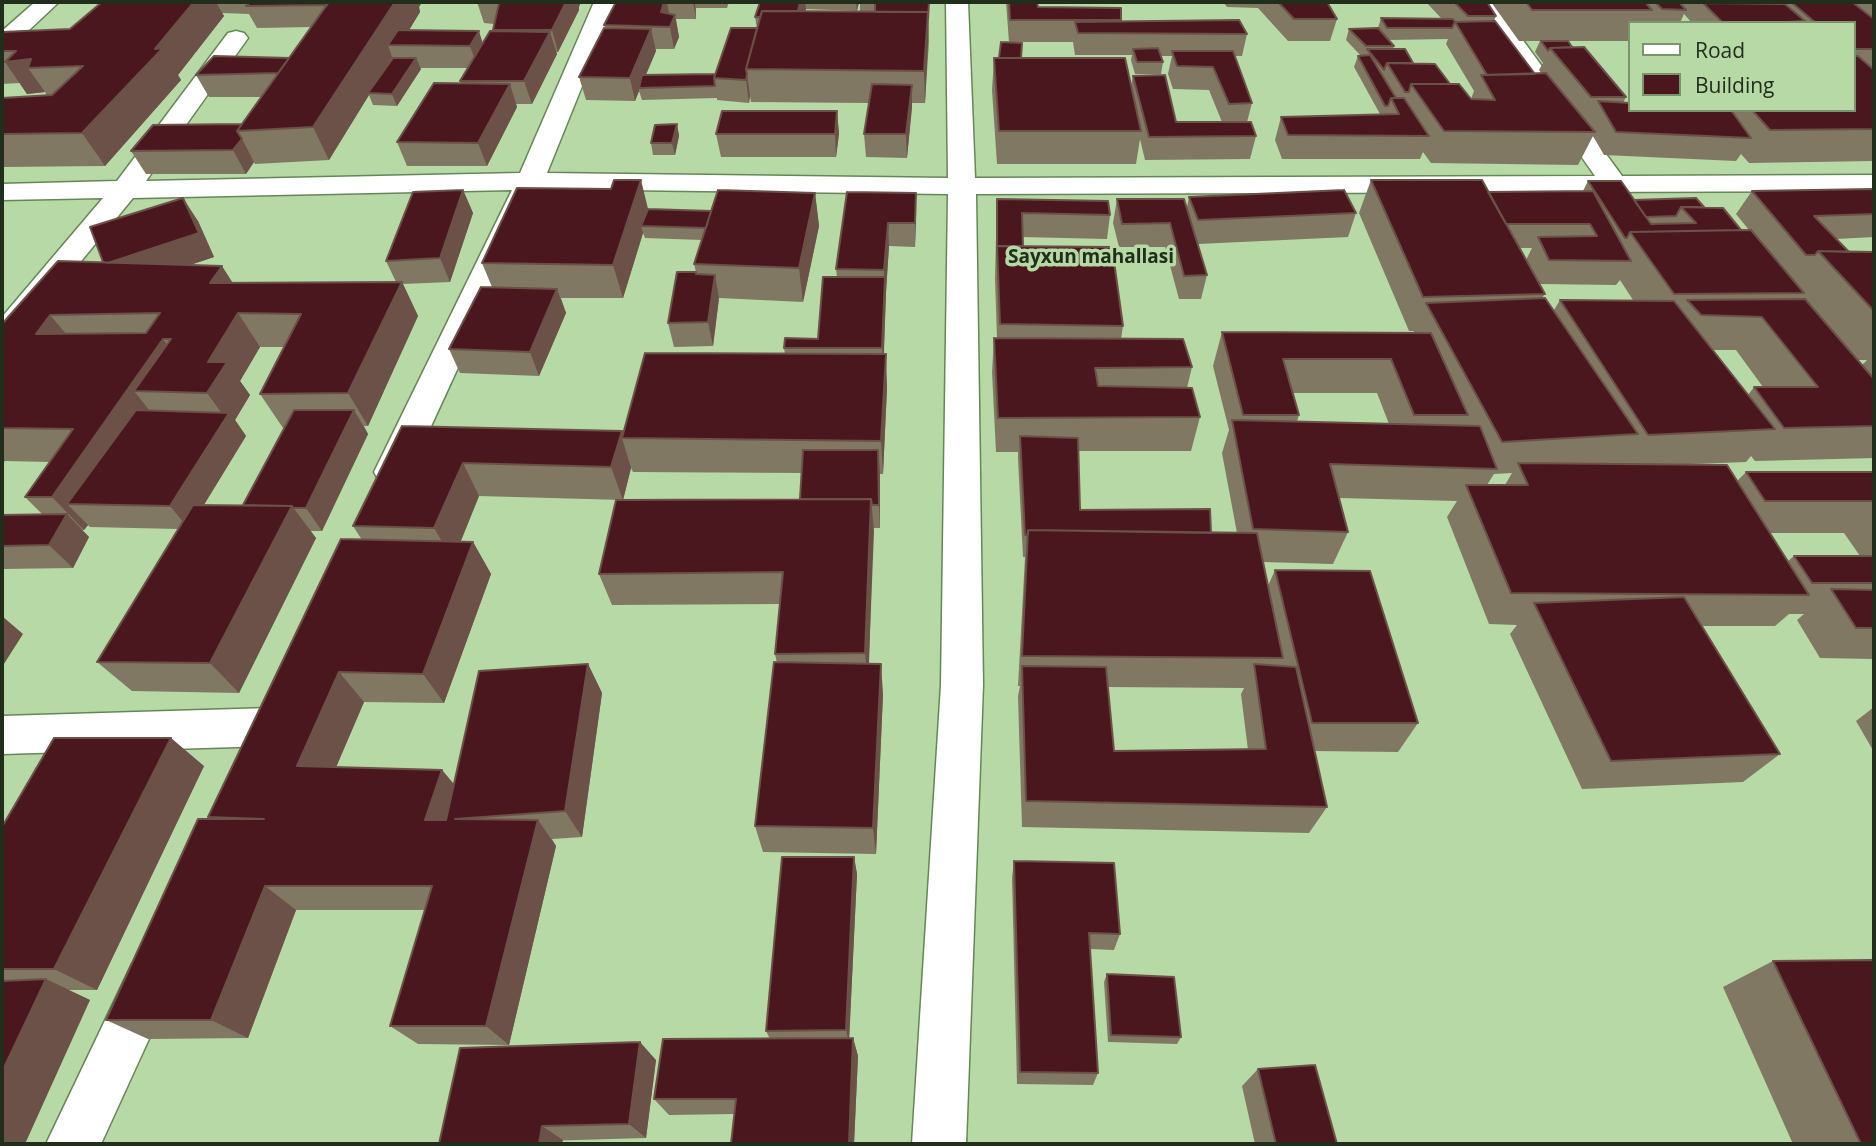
<!DOCTYPE html>
<style>
body{margin:0}
#map{position:relative;width:1876px;height:1146px;overflow:hidden;background:#b6d9a6;font-family:"Open Sans",sans-serif}
canvas{display:block}
.frame{position:absolute;inset:0;border:4px solid #212e1b;pointer-events:none}
.legend{position:absolute;left:1628px;top:21px;width:228px;height:91px;box-sizing:border-box;background:#b6d9a6;border:2px solid #7a956e;margin:0;padding:9px 12px;list-style:none;font-size:21px;color:#212e1b}
.legend li{display:flex;align-items:center;gap:14px;height:35px}
.legend b{width:35px;border:2px solid #7a956e}
</style>
<div id="map">
<canvas width="1876" height="1146"></canvas>
<div class="frame"></div>
<ul class="legend">
<li><b style="height:9px;background:#fff"></b>Road</li>
<li><b style="height:19px;background:#4b171e"></b>Building</li>
</ul>
</div>
<script>
const ctx = document.querySelector('canvas').getContext('2d');
ctx.lineJoin = 'round';
const poly = rows => new Path2D(rows.map(r => 'M' + r).join(''));
function stroke(path, color, width, dash) { ctx.strokeStyle = color; ctx.lineWidth = width; ctx.lineCap = dash ? 'butt' : 'round'; ctx.setLineDash(dash || []); ctx.stroke(path); }
function fill(path, color) { ctx.fillStyle = color; ctx.fill(path, 'evenodd'); }
function write(font, color, halo, rows, align = 'center') {
  ctx.font = font + ' "Open Sans",sans-serif'; ctx.lineWidth = 7; ctx.setLineDash([]); ctx.textBaseline = 'middle'; ctx.strokeStyle = halo; ctx.fillStyle = color; for (const [text, x, y, turn = 0] of rows) {
    ctx.save(); ctx.translate(x, y); ctx.rotate((+turn || 0) * Math.PI / 180); ctx.textAlign = isNaN(turn) ? turn : align; if (halo) ctx.strokeText(text, 0, 0); ctx.fillText(text, 0, 0); ctx.restore();
  }
}
const street = poly([
 [35,2,59,2,10,48,2,50,2,31,35,2],
 [594,2,616,2,547,173,948,178,946,2,968,2,975,178,1595,176,1473,2,1495,2,1622,176,1874,175,1874,191,976,194,983,685,966,1144,912,1144,941,685,948,194,540,189,410,472,405,481,392,485,379,481,374,472,512,190,133,198,13,344,2,347,2,317,103,198,2,200,2,184,117,181,228,33,236,31,244,33,248,38,146,181,520,173,594,2],
 [271,708,286,714,292,727,286,740,271,746,2,754,2,716,271,708],
 [150,957,168,964,175,982,101,1144,46,1144,132,964,150,957]
]);
stroke(street, '#668657', 3);
fill(street, '#fff');
fill(poly([
 [102,2,422,2,419,7,420,12,409,30,483,43,493,31,494,24,484,23,477,2,579,7,579,10,558,52,556,52,557,54,532,104,516,104,517,107,487,166,407,166,397,142,462,84,460,81,468,68,420,68,421,69,397,106,373,105,369,95,329,160,255,164,254,162,246,174,146,174,131,151,242,124,262,97,209,97,196,75,289,58,311,27,257,28,249,14,222,13,224,16,178,75,181,80,105,166,2,167,2,98,47,96,45,92,27,94,20,83,2,84,2,32,70,29],
 [616,2,729,2,727,8,696,8,696,19,676,19,679,37,674,49,655,49,656,51,646,75,715,74,757,28,755,17,760,2,859,2,857,11,806,9,805,11,875,12,875,11,860,11,860,2,929,2,929,41,925,103,912,103,907,158,866,157,864,134,869,103,751,102,750,96,749,103,717,100,717,98,642,100,639,91,635,101,586,100,579,77,605,28,604,25],
 [1006,2,1037,2,1038,7,1121,8,1121,21,1247,34,1242,56,1235,56,1252,103,1247,122,1256,136,1250,159,1145,160,1140,139,1136,164,997,164,992,90,994,58,999,58,1009,42],
 [1010,42,1073,42,1075,55,1132,55,1131,60,1135,74,1161,74,1163,62,1161,56,1172,56,1168,74,1173,89,1209,90,1222,122,1176,122,1133,76,1131,86,1021,58],
 [1223,2,1327,2,1337,19,1330,41,1288,41,1258,8,1227,7],
 [1426,2,1487,2,1496,16,1494,21,1535,74,1542,74,1539,70,1543,63,1535,52,1540,41,1519,41,1491,2,1874,2,1874,17,1871,17,1874,19,1874,18,1874,161,1749,163,1741,154,1736,161,1604,155,1593,136,1578,165,1431,163,1423,152,1420,159,1282,159,1275,140,1281,117,1380,114,1354,67,1358,56,1361,56,1346,40,1349,29,1378,28,1381,18,1441,18],
 [1684,14,1691,22,1693,22,1692,23,1853,23,1853,110,1629,110,1623,103,1626,97,1572,47,1568,41,1629,41,1629,23,1680,23],
 [1448,39,1446,44,1474,91,1471,99,1450,84,1413,63,1393,49,1394,46,1388,40],
 [837,111,839,134,836,157,721,157,716,134],
 [677,124,679,136,675,155,653,155,651,143],
 [1371,180,1488,192,1583,191,1588,181,1634,200,1704,207,1741,230,1749,230,1736,214,1752,191,1874,189,1874,237,1836,239,1849,252,1874,252,1874,458,1755,461,1751,456,1746,462,1691,464,1737,481,1746,472,1874,472,1874,659,1820,658,1797,620,1804,614,1789,614,1775,626,1702,626,1780,754,1743,782,1582,789,1510,634,1517,625,1489,624,1447,517,1457,501,1339,498,1348,532,1333,564,1263,562,1268,586,1275,570,1418,723,1398,752,1314,751,1327,807,1309,833,1022,827,1018,696,1020,686,1018,686,1025,557,1023,557,1018,459,1018,452,996,452,992,372,994,338,997,338,995,279,997,199,1110,215,1107,239,1022,237,1023,246,1123,326,1121,339,1192,367,1187,388,1200,417,1191,451,1078,451,1080,510,1211,533,1237,533,1222,453,1229,430,1213,366,1222,332,1413,333,1414,331,1409,331,1359,213],
 [1519,248,1532,248,1526,260],
 [1620,280,1633,300,1560,300,1554,310,1542,298,1545,294,1539,284,1616,285],
 [1713,350,1736,350,1763,387,1754,387,1748,395],
 [1858,360,1867,360,1862,365],
 [1292,393,1377,393,1389,424,1297,421,1299,415],
 [1512,473,1505,485,1487,485,1494,474],
 [1770,533,1844,533,1860,556,1794,556,1788,561],
 [1108,687,1244,688,1241,694,1248,750,1114,751],
 [463,190,473,213,450,282,403,284,418,316,368,426,364,426,368,434,322,531,310,531,316,538,239,693,132,691,97,662,178,529,90,527,88,525,84,530,82,530,89,537,73,568,2,569,2,515,42,514,25,497,50,462,5,461,2,465,2,324,103,262,198,221,214,257,190,265,233,283,396,282,386,261],
 [260,347,284,347,260,394,283,428,285,428,243,505,204,505,246,436,235,420,250,395,240,381],
 [847,192,916,217,915,247,889,246,886,292,884,354,887,388,883,474,880,474,880,528,873,528,869,664,883,694,876,854,763,852,755,826,777,663,775,654,780,604,612,605,599,574,800,499,802,473,633,472,631,468,623,500,479,496,461,541,473,542,491,574,444,703,364,702,336,767,442,770,454,784,588,664,602,693,582,837,552,839,556,846,509,1045,418,1044,390,1026,425,910,296,910,248,1038,148,1039,106,1020,212,819,208,817,362,540,353,526,402,426,622,431,623,434,785,354,784,348,818,339,837,277,836,269],
 [815,193,819,226,803,302,719,298,713,346,674,347,668,323,696,272,694,264,702,240,645,238,643,233,623,298,561,298,566,313,539,376,460,373,449,349,492,287,482,263,648,209,711,211],
 [1189,197,1356,213,1348,237,1198,244,1207,275,1201,299,1179,299,1165,247,1119,247,1113,223,1117,199,1187,207],
 [1874,707,1874,752,1856,721],
 [204,766,97,990,68,990,90,1000,2,1144,2,827],
 [854,857,857,874,849,1038,853,1038,858,1056,854,1144,731,1144,734,1114,669,1115,654,1099,770,1039,766,1031],
 [1014,861,1120,934,1114,950,1090,949,1098,1073,1093,1085,1017,1084,1012,878],
 [1773,961,1874,1144,1793,1144,1723,987],
 [1107,974,1181,1037,1177,1044,1108,1042,1104,982],
 [656,1060,646,1138,439,1144],
 [1258,1069,1337,1144,1255,1144,1242,1086]
]), '#807862');
fill(poly([
 [194,2,216,2,224,16,178,75,181,80,105,166,82,133],
 [395,2,422,2,419,7,420,12,400,45,388,45,392,57,370,93,368,93,369,95,329,160,313,127],
 [566,2,581,2,579,7,579,10,558,52,552,30],
 [664,2,667,2,670,20,661,12],
 [693,2,695,2,696,19],
 [800,2,805,2,806,9,799,40,796,18],
 [856,2,859,2,857,11],
 [928,12,928,44,925,103,924,71],
 [675,15,679,37,674,49,670,27],
 [651,29,656,51,640,88,639,88,639,91,635,101,630,78],
 [479,31,486,54,478,68,470,46],
 [550,32,557,54,532,104,524,81],
 [416,58,421,69,397,106,392,94],
 [31,59,28,68,45,92,27,94,5,62],
 [747,74,750,96,749,103,746,80],
 [510,84,517,107,487,166,478,143],
 [912,85,912,108,907,158,906,134],
 [837,111,839,134,836,157,835,134],
 [677,124,679,136,675,155,672,143],
 [242,139,254,162,246,174,233,150],
 [641,180,649,213,641,226,643,233,623,298,613,265],
 [463,190,473,213,450,282,440,258],
 [815,193,819,226,803,302,799,268],
 [916,193,916,217,915,247,915,223],
 [183,198,198,221,214,257,121,288,103,264],
 [888,223,889,246,886,292,883,371,882,348,884,270],
 [222,266,243,299,210,283],
 [715,275,719,298,713,346,708,322],
 [402,282,418,316,368,426,348,393],
 [557,289,566,313,539,376,530,352],
 [238,313,260,347,240,381,250,395,235,420,246,436,189,529,170,506,226,419,207,393,208,362],
 [50,315,78,348,36,334],
 [163,339,187,373,134,391,157,420,67,504,88,525,84,530,52,497],
 [886,354,887,388,883,474,881,441],
 [354,410,368,434,322,531,306,508],
 [622,431,624,438,622,438,631,468,623,500,611,467],
 [878,450,880,474,880,528,879,505],
 [463,463,479,496,453,560,434,528],
 [871,499,874,531,868,683,865,653],
 [292,506,316,538,239,693,210,663],
 [67,514,89,537,73,568,49,545],
 [473,542,491,574,444,703,423,674],
 [2,616,23,634,2,667],
 [588,664,602,693,582,837,565,811],
 [881,664,883,694,876,854,873,828],
 [339,672,364,702,325,793,297,766],
 [171,738,204,766,97,990,54,969],
 [442,770,464,797,456,820,425,820],
 [538,820,556,846,509,1045,486,1026],
 [854,857,857,874,849,1043,846,1030],
 [265,886,296,910,248,1038,211,1020],
 [46,979,90,1000,25,1144,2,1144,2,1072],
 [853,1038,858,1056,854,1144,849,1144],
 [640,1042,656,1060,646,1138,629,1124],
 [542,1126,563,1140,562,1144,539,1144]
]), '#6b5147');
const building = poly([
 [102,2,194,2,155,49,163,48,82,133,2,134,2,98,52,95,83,66,28,68,31,59,5,62,16,51,2,51,2,32,70,29,102,2],
 [251,2,329,2,327,5,246,6,251,2],
 [329,2,395,2,313,127,237,131,329,2],
 [481,2,566,2,552,30,493,30,499,3,481,2],
 [616,2,664,2,661,12,675,15,670,27,604,25,616,2],
 [760,2,800,2,798,11,762,11,760,17,755,17,760,2],
 [875,2,929,2,928,19,928,12,875,12,875,2],
 [1009,2,1037,2,1038,7,1121,8,1121,20,1010,20,1009,2],
 [1278,2,1327,2,1337,19,1294,19,1278,2],
 [1454,2,1487,2,1496,16,1468,16,1454,2],
 [1526,2,1645,2,1652,10,1532,10,1526,2],
 [1655,2,1679,2,1686,10,1662,9,1655,2],
 [1791,2,1852,2,1874,19,1874,49,1853,49,1853,23,1816,23,1791,2],
 [1703,3,1785,4,1805,21,1788,22,1789,23,1723,23,1703,3],
 [762,11,928,12,924,71,746,69,762,11],
 [1381,18,1453,19,1455,22,1452,28,1387,28,1381,18],
 [1239,20,1247,34,1078,33,1075,22,1239,20],
 [1495,21,1535,74,1487,75,1455,22,1495,21],
 [604,28,651,29,630,78,579,77,604,28],
 [731,28,757,28,746,69,747,74,746,80,714,78,731,28],
 [1378,28,1394,46,1366,46,1349,29,1378,28],
 [398,30,479,31,470,46,388,45,398,30],
 [490,31,550,32,524,81,460,81,490,31],
 [1541,41,1568,41,1572,47,1550,48,1548,51,1541,41],
 [1001,42,1022,43,1021,58,999,58,1001,42],
 [1584,47,1626,97,1591,97,1550,48,1584,47],
 [1158,48,1163,62,1137,62,1133,49,1158,48],
 [1367,49,1405,49,1413,63,1387,63,1384,70,1367,49],
 [1172,51,1233,51,1252,103,1229,104,1213,67,1177,66,1172,51],
 [1370,55,1396,98,1391,98,1388,106,1385,106,1358,56,1370,55],
 [214,56,289,58,278,73,196,75,214,56],
 [1853,56,1858,56,1874,70,1874,129,1770,130,1752,110,1853,110,1853,56],
 [393,58,416,58,392,94,368,93,393,58],
 [994,58,1125,58,1141,131,999,131,994,58],
 [1387,63,1435,64,1450,84,1411,84,1409,92,1405,92,1387,63],
 [1546,73,1595,132,1444,131,1411,84,1459,84,1471,99,1495,100,1481,75,1546,73],
 [715,74,714,78,715,86,639,88,642,75,715,74],
 [1165,75,1176,122,1251,122,1256,136,1149,137,1133,76,1165,75],
 [434,83,510,84,478,143,397,142,434,83],
 [872,84,912,85,906,134,864,134,872,84],
 [1391,98,1404,98,1429,136,1288,135,1281,117,1399,114,1391,98],
 [1598,101,1629,103,1629,110,1731,110,1751,138,1616,132,1598,101],
 [722,111,837,111,835,134,716,134,722,111],
 [242,124,237,131,242,139,233,150,131,151,153,125,242,124],
 [677,124,672,143,651,143,655,125,677,124],
 [614,180,641,180,613,265,482,263,517,188,611,189,614,180],
 [1371,180,1482,180,1545,294,1423,297,1371,180],
 [1588,181,1621,181,1651,224,1696,223,1681,207,1723,208,1741,230,1630,232,1627,238,1625,238,1588,181],
 [1874,189,1874,214,1814,216,1849,252,1818,251,1815,255,1806,255,1752,191,1874,189],
 [463,190,440,258,386,261,413,192,463,190],
 [718,190,815,193,799,268,694,264,718,190],
 [1344,190,1356,213,1198,220,1189,197,1344,190],
 [1593,191,1631,261,1549,260,1538,237,1597,236,1590,224,1506,224,1488,192,1593,191],
 [847,192,916,193,915,223,888,223,884,270,836,269,847,192],
 [183,198,199,233,108,263,103,262,90,227,183,198],
 [1696,198,1704,207,1681,207,1676,216,1646,217,1634,200,1696,198],
 [997,199,1108,201,1110,215,1022,213,1023,246,997,246,997,254,997,199],
 [1117,199,1184,199,1207,275,1184,276,1170,223,1122,224,1117,199],
 [648,209,711,211,706,228,641,226,648,209],
 [1751,230,1804,293,1674,294,1630,232,1751,230],
 [997,246,1112,247,1123,326,1000,324,997,246],
 [1818,251,1874,252,1874,311,1818,251],
 [58,261,222,266,210,283,402,282,348,393,260,394,301,314,238,313,208,362,227,362,207,393,134,391,171,339,163,339,52,497,25,497,73,429,2,428,2,324,58,261],
 [160,313,146,333,36,334,50,315,160,313],
 [677,272,696,272,696,274,715,275,708,322,668,323,677,272],
 [823,277,885,277,882,348,784,348,785,338,818,339,823,277],
 [481,287,557,289,530,352,449,349,481,287],
 [1545,298,1638,434,1502,442,1426,303,1545,298],
 [1805,299,1874,379,1874,426,1784,428,1754,387,1818,387,1762,317,1701,315,1687,300,1805,299],
 [1560,300,1674,301,1775,429,1648,435,1560,300],
 [1222,332,1431,333,1468,415,1414,415,1391,359,1283,359,1299,415,1243,415,1222,332],
 [994,338,1183,339,1192,367,1095,368,1098,386,1192,388,1200,417,998,418,994,338],
 [645,353,886,354,881,441,622,438,645,353],
 [136,410,229,413,170,506,67,504,136,410],
 [294,410,354,410,306,508,293,508,292,506,243,505,294,410],
 [1232,420,1480,426,1497,469,1330,464,1348,532,1253,529,1232,420],
 [402,426,622,431,611,467,463,463,434,528,353,526,402,426],
 [1020,436,1078,438,1080,510,1210,509,1211,533,1028,530,1028,535,1025,535,1020,436],
 [803,450,878,450,879,505,872,505,871,499,800,499,803,450],
 [1518,463,1727,465,1809,595,1511,593,1466,485,1528,485,1518,463],
 [1746,472,1874,472,1874,501,1765,501,1746,472],
 [871,499,865,653,775,654,783,572,599,574,616,500,871,499],
 [193,505,292,506,210,663,97,662,193,505],
 [67,514,49,545,2,546,2,515,67,514],
 [1028,530,1257,533,1283,658,1022,656,1028,530],
 [341,539,473,542,423,674,339,672,297,766,442,770,425,820,446,820,479,671,588,664,565,811,455,819,538,820,486,1026,390,1026,432,886,265,886,211,1020,106,1020,198,819,264,819,208,817,341,539],
 [1794,556,1874,556,1874,583,1812,583,1794,556],
 [1275,570,1370,571,1418,723,1312,723,1275,570],
 [1831,589,1874,590,1874,628,1856,628,1831,589],
 [1684,597,1780,754,1611,761,1534,603,1684,597],
 [774,662,881,664,873,828,755,826,774,662],
 [1254,664,1296,667,1327,807,1026,801,1022,666,1106,667,1114,751,1266,749,1254,664],
 [54,738,171,738,54,969,2,969,2,827,54,738],
 [782,857,854,857,846,1030,766,1031,782,857],
 [1014,861,1114,863,1120,934,1089,933,1098,1073,1020,1072,1014,861],
 [1874,960,1874,1144,1861,1144,1773,961,1874,960],
 [1107,974,1174,977,1181,1037,1111,1035,1107,974],
 [46,979,2,1072,2,981,46,979],
 [853,1038,849,1144,731,1144,736,1099,654,1099,663,1039,853,1038],
 [640,1042,629,1124,542,1126,539,1144,439,1144,460,1048,640,1042],
 [1315,1065,1337,1144,1276,1144,1258,1069,1315,1065]
]);
fill(building, '#4b171e');
stroke(building, '#6b5147', 2);
write('bold 19px', '#212e1b', '#b6d9a6', [
 ["Sayxun mahallasi",1091,258]
]);
</script>
